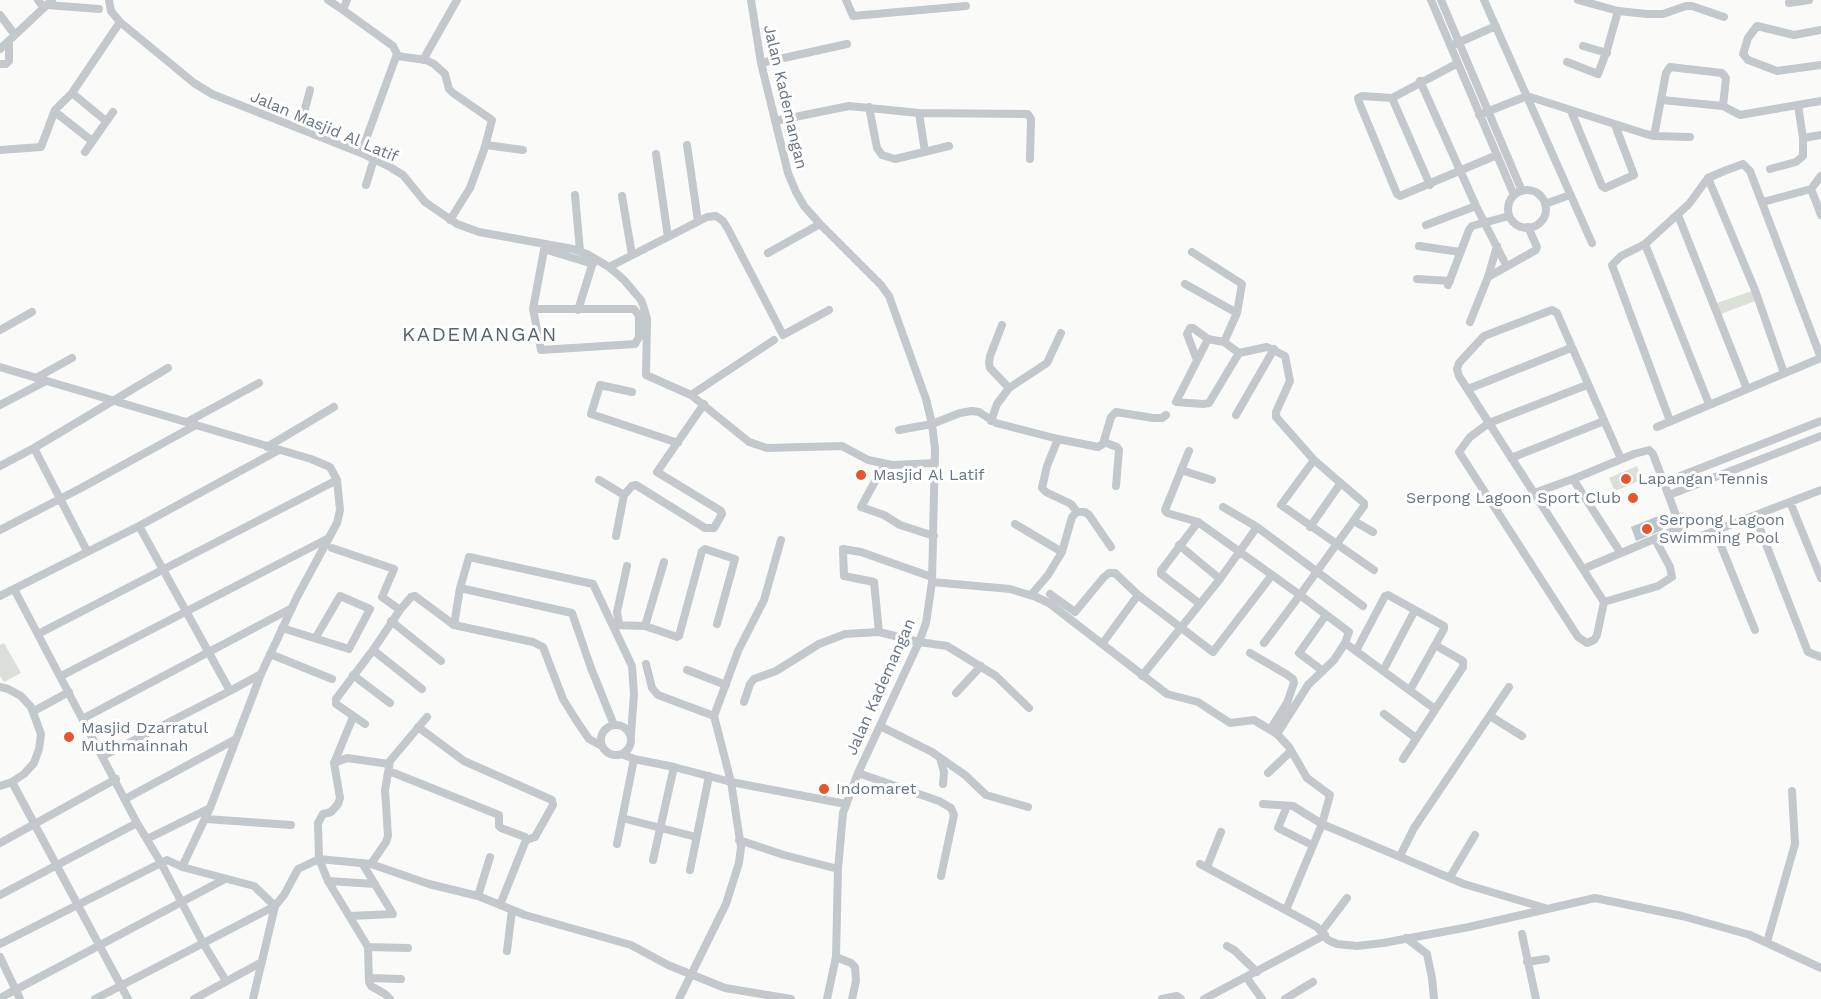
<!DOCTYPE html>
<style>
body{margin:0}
canvas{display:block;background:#fafaf8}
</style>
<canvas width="1821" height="999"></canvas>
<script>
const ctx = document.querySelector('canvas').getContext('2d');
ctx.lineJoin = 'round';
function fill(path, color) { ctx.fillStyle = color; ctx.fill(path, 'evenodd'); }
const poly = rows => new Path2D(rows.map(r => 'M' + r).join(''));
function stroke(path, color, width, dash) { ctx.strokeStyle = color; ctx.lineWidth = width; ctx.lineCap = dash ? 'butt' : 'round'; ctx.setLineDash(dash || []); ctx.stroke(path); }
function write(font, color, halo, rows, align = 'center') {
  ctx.font = font + ' "Work Sans",sans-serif'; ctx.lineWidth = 6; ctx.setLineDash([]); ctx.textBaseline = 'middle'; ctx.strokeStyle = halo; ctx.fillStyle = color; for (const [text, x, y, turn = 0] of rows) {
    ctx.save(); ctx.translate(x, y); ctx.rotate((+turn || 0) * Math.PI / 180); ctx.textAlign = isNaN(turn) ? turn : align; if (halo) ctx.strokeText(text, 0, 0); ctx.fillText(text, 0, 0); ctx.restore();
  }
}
fill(poly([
 [1755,290,1758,300,1718,315,1714,304],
 [1637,466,1642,480,1615,491,1609,478],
 [4,643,21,673,4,682,0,676,0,645]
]), '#dadfd7');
fill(poly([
 [1658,516,1663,530,1636,541,1631,527]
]), '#bbc7cb');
stroke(poly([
 [38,0,44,8],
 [109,0,111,11,120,22,194,83,212,94,361,153,390,167,403,175,425,202,457,224,479,232,573,249,587,254,609,267,624,280,641,300,643,305,647,319,646,375,691,395,749,442,767,448,842,446,868,460,892,465,935,463],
 [328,0,343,10],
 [347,0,343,10,393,46,397,54,361,153],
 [751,0,761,63,788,173,796,192,804,206,820,224,881,285,889,296,926,399,932,424,935,449,932,582,926,623,919,642,858,773,843,813,838,869,836,957,827,999],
 [846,0,853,16,966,6],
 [1431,0,1514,195],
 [1441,0,1522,191],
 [1484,0,1592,243],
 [1578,0,1618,11,1647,14,1663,14,1686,6,1692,6,1724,17],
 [1789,3,1809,0],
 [47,5,99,9],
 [0,15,15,35],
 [1821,30,1794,35,1757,26,1748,38,1743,54,1748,60,1777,71,1821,65],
 [1455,44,1496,26],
 [1583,46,1607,53],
 [0,49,52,0],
 [397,56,426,60,434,64,445,74,449,89,453,93,492,120,484,150,470,188,450,220],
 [423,60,457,0],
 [1567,62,1598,74,1607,50,1618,11],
 [761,63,847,44],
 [1458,63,1392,98,1362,96,1358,98,1359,102,1397,194,1400,196,1497,155],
 [0,64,6,64,9,61,9,41],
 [1420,81,1476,206,1506,265],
 [72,93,106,121],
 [1392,98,1430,185],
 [1662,100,1723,106,1740,115,1821,101],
 [869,107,877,148,882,155,895,159,949,146],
 [1571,111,1602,186,1605,188,1634,175,1615,125],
 [919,113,925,152],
 [59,115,92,141],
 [1479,115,1527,96,1646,134,1654,136,1690,137],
 [775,121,849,106,919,113,1028,114,1031,119,1030,159],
 [300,128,310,90],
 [1654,136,1666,73,1670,67,1722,73,1726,78,1723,106],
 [1803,138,1821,135],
 [486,145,523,150],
 [687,145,698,221],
 [0,150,41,147,55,110,72,93,120,22],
 [85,152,113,112],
 [656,154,668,237],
 [1770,169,1796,162,1803,156,1803,138,1798,105],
 [1708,178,1755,290,1784,373],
 [366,185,374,159],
 [1811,189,1821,215],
 '1508 209a19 19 0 1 1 38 0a19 19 0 1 1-38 0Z',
 [575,195,580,251],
 [622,196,632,255],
 [1763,202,1811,189,1821,176],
 [1545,204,1570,195],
 [1678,215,1747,389],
 [1426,225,1476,206],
 [1645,244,1709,404],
 [1419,246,1460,252],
 [1192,252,1242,284,1237,313,1224,342,1239,353,1267,347,1285,356,1290,381,1276,412,1276,417,1314,460,1364,503,1364,506,1300,595,1198,522,1161,571,1161,574,1200,604],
 [768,253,820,224],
 [609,267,707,217,716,216,723,221,728,229,783,335,829,310],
 [1488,277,1536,250,1537,247,1528,227],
 [1417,279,1450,281],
 [1185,284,1237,313],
 [1448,285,1469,230,1472,226,1509,216],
 [533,309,634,309,639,316,639,337,635,344,541,350,533,309,544,250,547,250,593,264],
 [578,310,594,259],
 [1470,322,1488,277,1497,246],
 [0,330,32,312],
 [1208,339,1176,402,1203,404,1209,403,1239,353],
 [1197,360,1187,334,1190,328,1193,328,1208,339,1224,342],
 [0,367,311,459,330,467,337,480,340,510,337,523,297,597,261,674,230,691,139,526],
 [36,378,72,358],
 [1587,385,1489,423,1470,437,1459,452,1578,637,1587,643,1594,640,1597,635,1604,602,1489,423,1459,376,1457,369,1459,363,1484,336,1552,310,1557,313,1621,459],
 [1009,388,1047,363,1061,333],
 [1468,389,1571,348],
 [632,392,600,385,591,414,678,443],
 [691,395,774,340],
 [0,405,46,381],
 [1236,415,1274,349],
 [991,421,997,404,1009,388,990,368,989,363,990,356,1002,325],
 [1670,421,1612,265,1621,256,1645,244,1689,204,1708,178,1724,171,1743,164,1750,171,1821,358],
 [187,422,259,383],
 [1657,427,1821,358],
 [899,430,932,424,960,413,972,411,979,412,996,423,1058,439,1098,447,1103,444,1111,417,1116,412,1153,418,1162,418,1166,415],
 [1058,439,1047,466,1042,488,1046,492,1071,504,1077,512],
 [1104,442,1117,447,1119,450,1116,486],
 [267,447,334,407],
 [34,448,87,551],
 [1189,451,1165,510,1167,513,1198,522],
 [1511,458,1604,421],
 [1314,460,1281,505,1374,570],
 [884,465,861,507,884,515,900,525,934,536],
 [0,466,34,448,168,368],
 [1181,470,1212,480],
 [1573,479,1620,552],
 [599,480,624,495,632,486,636,485,705,528,714,528,722,514,721,511,657,472,704,404],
 [1665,482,1821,421],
 [1534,493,1573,479,1634,454,1649,450,1653,454,1680,526,1678,529,1583,569],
 [1669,495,1821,436],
 [1790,502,1821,578],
 [1223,507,1257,527],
 [1755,516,1808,652,1821,657],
 [1354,521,1373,532],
 [1015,524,1062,552],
 [1310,527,1340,484],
 [0,530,81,488,196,425],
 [1715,531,1755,630],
 [616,536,624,495],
 [1696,538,1821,490],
 [1179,545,1220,579],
 [332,548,394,569,382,597,400,610],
 [932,582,1010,589,1036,597,1049,603,1167,694,1198,702,1230,723,1254,720,1277,734,1289,747,1307,778,1330,795,1322,824,1286,910],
 [460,588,572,613,591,668,614,725],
 [14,589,137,823,161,863,203,943,226,981],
 [1050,594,1075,612,1104,577,1109,573,1115,573,1138,595,1213,652,1272,575],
 [1031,595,1048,575,1062,552,1072,517,1077,512,1085,512,1089,515,1111,547],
 [0,596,139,526,279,450],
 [1604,602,1658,586,1672,577,1670,567,1655,539],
 [391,621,441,661],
 [619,624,617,612,627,566],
 [454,625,460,588,469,557,593,584,632,666,634,694,631,735],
 [613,625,645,626,677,637,679,636,702,551,705,549,735,559,717,624],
 [645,626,664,562],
 [282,628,349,649,370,609,340,596,316,637],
 [879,632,874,582,844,576,843,549,861,552,932,577],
 [38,634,337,480],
 [1105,640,1138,595],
 [1264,643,1300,595,1349,632,1345,643,1334,660,1308,685,1277,734],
 [1345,643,1435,709],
 [373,650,422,689],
 [1356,651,1385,596,1388,595,1444,626,1444,629,1410,690],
 [1250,653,1286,674,1293,679,1294,683,1287,703,1270,730],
 [270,654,332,679],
 [646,664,652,688,658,695,714,716],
 [687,670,726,685],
 [1323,671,1299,653,1326,615],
 [1383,671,1415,610],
 [353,675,390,703],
 [61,676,329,538],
 [1142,676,1220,579,1257,527,1363,606],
 [0,687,8,689,21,696,31,707,41,734,39,749,34,763,24,774,12,782,0,786],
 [956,693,981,666],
 [744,702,750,684,754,679,776,671,819,644,845,634,879,632,919,642,947,646,996,676,1029,708],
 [34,711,69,692],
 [1384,714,1416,738],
 [1490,716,1522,736],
 [353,717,334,763,340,798,338,804,331,812,323,814,318,823,319,859,328,881,368,947,369,982,371,986,385,994,390,999],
 [84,718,292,608],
 [365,724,336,704,336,699,373,650,400,610,411,597,415,596,454,625,533,642,543,647,563,699,576,720,589,739,602,746],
 '601 740a15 15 0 1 1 30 0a15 15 0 1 1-30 0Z',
 [880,726,932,752,965,775,986,795,1028,807],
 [418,727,464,761,552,800,553,805,535,837,526,840],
 [622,754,634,759,674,767,731,782,846,804],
 [103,756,230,691],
 [940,758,944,772,943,784],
 [1403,759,1463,667,1463,661,1435,645],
 [334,763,347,758,389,764],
 [389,771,499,815,499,826,501,828,525,837,526,840,500,905],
 [858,773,939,801,951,808,954,815,941,876],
 [1268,773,1291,751],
 [12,782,128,999],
 [125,799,236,739],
 [1263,804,1293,806,1322,824,1464,884,1545,908],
 [1285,811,1278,828,1312,845],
 [622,818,696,837],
 [206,819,291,825],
 [147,839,210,808],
 [739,840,784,855,838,869],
 [0,843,116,779],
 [617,844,634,759],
 [1400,856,1414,828,1509,687],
 [653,860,674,767],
 [371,864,386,842,388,836,385,790,390,761,427,717],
 [1200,864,1317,927,1328,940,1337,944,1357,946,1383,943,1469,927,1595,898,1682,916,1750,935,1821,968],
 [182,867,210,808,261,674],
 [1207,867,1221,832],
 [690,870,709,776],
 [1450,877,1475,835],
 [328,881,375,884],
 [0,895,137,823],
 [478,896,490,857],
 [350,916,393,914,362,863],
 [1322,931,1347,898],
 [1522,934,1536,999],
 [1406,938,1427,954,1432,978,1434,999],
 [1767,942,1795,844,1792,791],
 [0,944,167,860,182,867,254,886,275,906,253,999],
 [1227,946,1234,950,1257,972],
 [368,947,408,948],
 [507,951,512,910],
 [0,957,20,999],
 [836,957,851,963,855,967,856,981,852,999],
 [1527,962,1546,959],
 [370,978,401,979],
 [1247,978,1262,999],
 [0,998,225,879],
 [95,999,275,906,284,895,298,869,319,859,371,864,429,884,478,896,525,915,631,945,668,965,725,988,791,999],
 [194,999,262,962],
 [679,999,726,904,739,863,741,847,731,782,714,716,738,651,764,600,781,540],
 [1162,999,1177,996,1181,999],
 [1204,999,1325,935],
 [1285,999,1313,982]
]), '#c3c8cc', 8);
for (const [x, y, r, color] of [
 [861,475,6,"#e4572e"],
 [1626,479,6,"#e4572e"],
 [1633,498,6,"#e4572e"],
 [1647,529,6,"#e4572e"],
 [69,737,6,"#e4572e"],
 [824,789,6,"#e4572e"]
]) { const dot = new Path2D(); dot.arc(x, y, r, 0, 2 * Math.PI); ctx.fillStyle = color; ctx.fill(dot); stroke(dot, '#fff', 2); }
write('16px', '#657683', '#fff', [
 ["Jalan Kademangan",785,97,77],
 ["Jalan Masjid Al Latif",324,127,23],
 ["Jalan Kademangan",881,687,-66]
]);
write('16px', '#657683', '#fff', [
 ["Masjid Al Latif",873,475],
 ["Lapangan Tennis",1638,479],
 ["Serpong Lagoon Sport Club",1621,498,"right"],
 ["Serpong Lagoon",1659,520],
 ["Swimming Pool",1659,538],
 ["Masjid Dzarratul",81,728],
 ["Muthmainnah",81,746],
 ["Indomaret",836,789]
], 'left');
ctx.letterSpacing = '1.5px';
write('20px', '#57646e', '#fff', [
 ["KADEMANGAN",480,335]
]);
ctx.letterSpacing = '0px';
</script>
